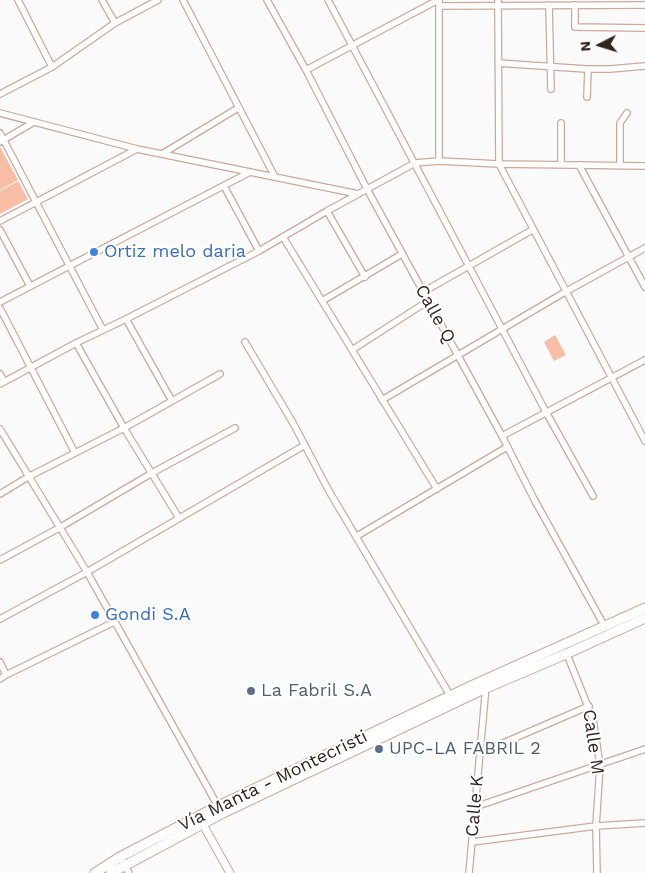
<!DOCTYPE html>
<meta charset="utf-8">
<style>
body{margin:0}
#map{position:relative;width:645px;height:873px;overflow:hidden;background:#fafafa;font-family:"Work Sans",sans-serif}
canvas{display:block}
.north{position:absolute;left:575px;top:20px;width:50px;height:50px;-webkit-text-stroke:4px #fff;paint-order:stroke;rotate:265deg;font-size:14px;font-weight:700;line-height:20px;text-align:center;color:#32251f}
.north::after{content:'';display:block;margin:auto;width:18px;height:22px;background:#32251f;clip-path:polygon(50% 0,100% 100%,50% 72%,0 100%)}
</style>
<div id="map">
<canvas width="645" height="873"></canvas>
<div class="north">N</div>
</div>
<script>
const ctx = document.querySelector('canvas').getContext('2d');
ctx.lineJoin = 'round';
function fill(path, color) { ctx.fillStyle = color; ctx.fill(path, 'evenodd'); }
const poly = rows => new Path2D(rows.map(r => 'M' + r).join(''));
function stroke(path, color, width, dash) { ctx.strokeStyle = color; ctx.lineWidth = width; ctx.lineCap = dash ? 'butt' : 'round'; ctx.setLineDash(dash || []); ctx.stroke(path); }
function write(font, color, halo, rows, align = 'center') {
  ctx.font = font + ' "Work Sans",sans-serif'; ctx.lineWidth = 4; ctx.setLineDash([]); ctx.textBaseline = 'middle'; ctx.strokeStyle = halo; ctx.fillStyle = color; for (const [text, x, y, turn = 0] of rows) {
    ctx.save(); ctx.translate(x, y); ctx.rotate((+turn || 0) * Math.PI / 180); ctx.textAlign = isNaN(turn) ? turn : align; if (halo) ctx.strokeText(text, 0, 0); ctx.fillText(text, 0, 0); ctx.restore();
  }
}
fill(poly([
 [0,147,18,180,0,190],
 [18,181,28,199,0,214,0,191],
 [555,335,566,355,554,361,544,342]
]), '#f7bea5');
const minor = poly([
 [18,0,52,67],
 [102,0,115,23],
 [183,0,275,177],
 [267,0,306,70,367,189,502,436,534,499,605,627],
 [328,0,546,412,593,496],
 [498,0,499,164,645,441],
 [549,5,551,89],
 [575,5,575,27,645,28],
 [439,6,645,5],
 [498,63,586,69,610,69,645,66],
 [306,70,438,0],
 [0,94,52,67,115,23,158,0],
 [587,97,588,69],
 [0,113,137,149,358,194],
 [561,123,561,165],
 [0,133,103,330],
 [0,142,34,122],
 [162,154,238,108],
 [439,161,439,0],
 [579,165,645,287],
 [620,166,620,123,627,113],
 [224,186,259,251],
 [327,211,365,277],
 [0,221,137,149],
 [0,230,30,286],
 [283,237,437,489],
 [423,292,532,230],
 [322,301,402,254],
 [0,302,250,172],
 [0,308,75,453],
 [126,319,172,401],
 [245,342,293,423,329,491,451,697],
 [76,343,124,428,179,518],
 [352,350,428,301],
 [0,374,4,381],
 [0,384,76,343,126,319,259,251,327,211,415,163,439,161,499,164,645,166],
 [382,400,565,292,645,248],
 [0,429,87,572,219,808],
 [502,436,645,360],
 [0,494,28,477,124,428,220,374],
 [357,536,507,447],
 [0,560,59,528,152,473,235,428],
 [0,619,87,572,305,445],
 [566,652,593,719,600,765,596,826,597,873],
 [0,662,6,675,0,679],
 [6,675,114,622],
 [480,753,589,706],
 [475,807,645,749],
 [472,842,596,826,645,823],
 [120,857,129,873],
 [469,873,486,686]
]);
const tertiary = poly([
 [201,821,230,873]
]);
const primary = poly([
 [95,873,120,857,218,806,473,685,645,608],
 [111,873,223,813,486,688,566,654,645,618]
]);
stroke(minor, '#cba99a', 8);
stroke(tertiary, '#cba99a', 9);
stroke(primary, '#cba99a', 11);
stroke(minor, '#fff', 5.5);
stroke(tertiary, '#fff', 7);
stroke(primary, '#fff', 9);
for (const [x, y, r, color] of [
 [94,252,5,"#3f7fe0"],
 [95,615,5,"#3f7fe0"],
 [251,691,5,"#5c6f8a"],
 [379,749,5,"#5c6f8a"]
]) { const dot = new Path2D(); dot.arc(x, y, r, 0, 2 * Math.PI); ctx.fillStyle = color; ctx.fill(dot); stroke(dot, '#fff', 2); }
write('18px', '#366cbe', '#fff', [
 ["Ortiz melo daria",104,252],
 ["Gondi S.A",105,615]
], 'left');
write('18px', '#32251f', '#fff', [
 ["Calle Q",435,314,61],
 ["Calle M",593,742,82],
 ["Vía Manta - Montecristi",273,781,-26],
 ["Calle K",475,806,-85]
]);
write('18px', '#4e5e75', '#fff', [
 ["La Fabril S.A",261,691],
 ["UPC-LA FABRIL 2",389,749]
], 'left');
</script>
